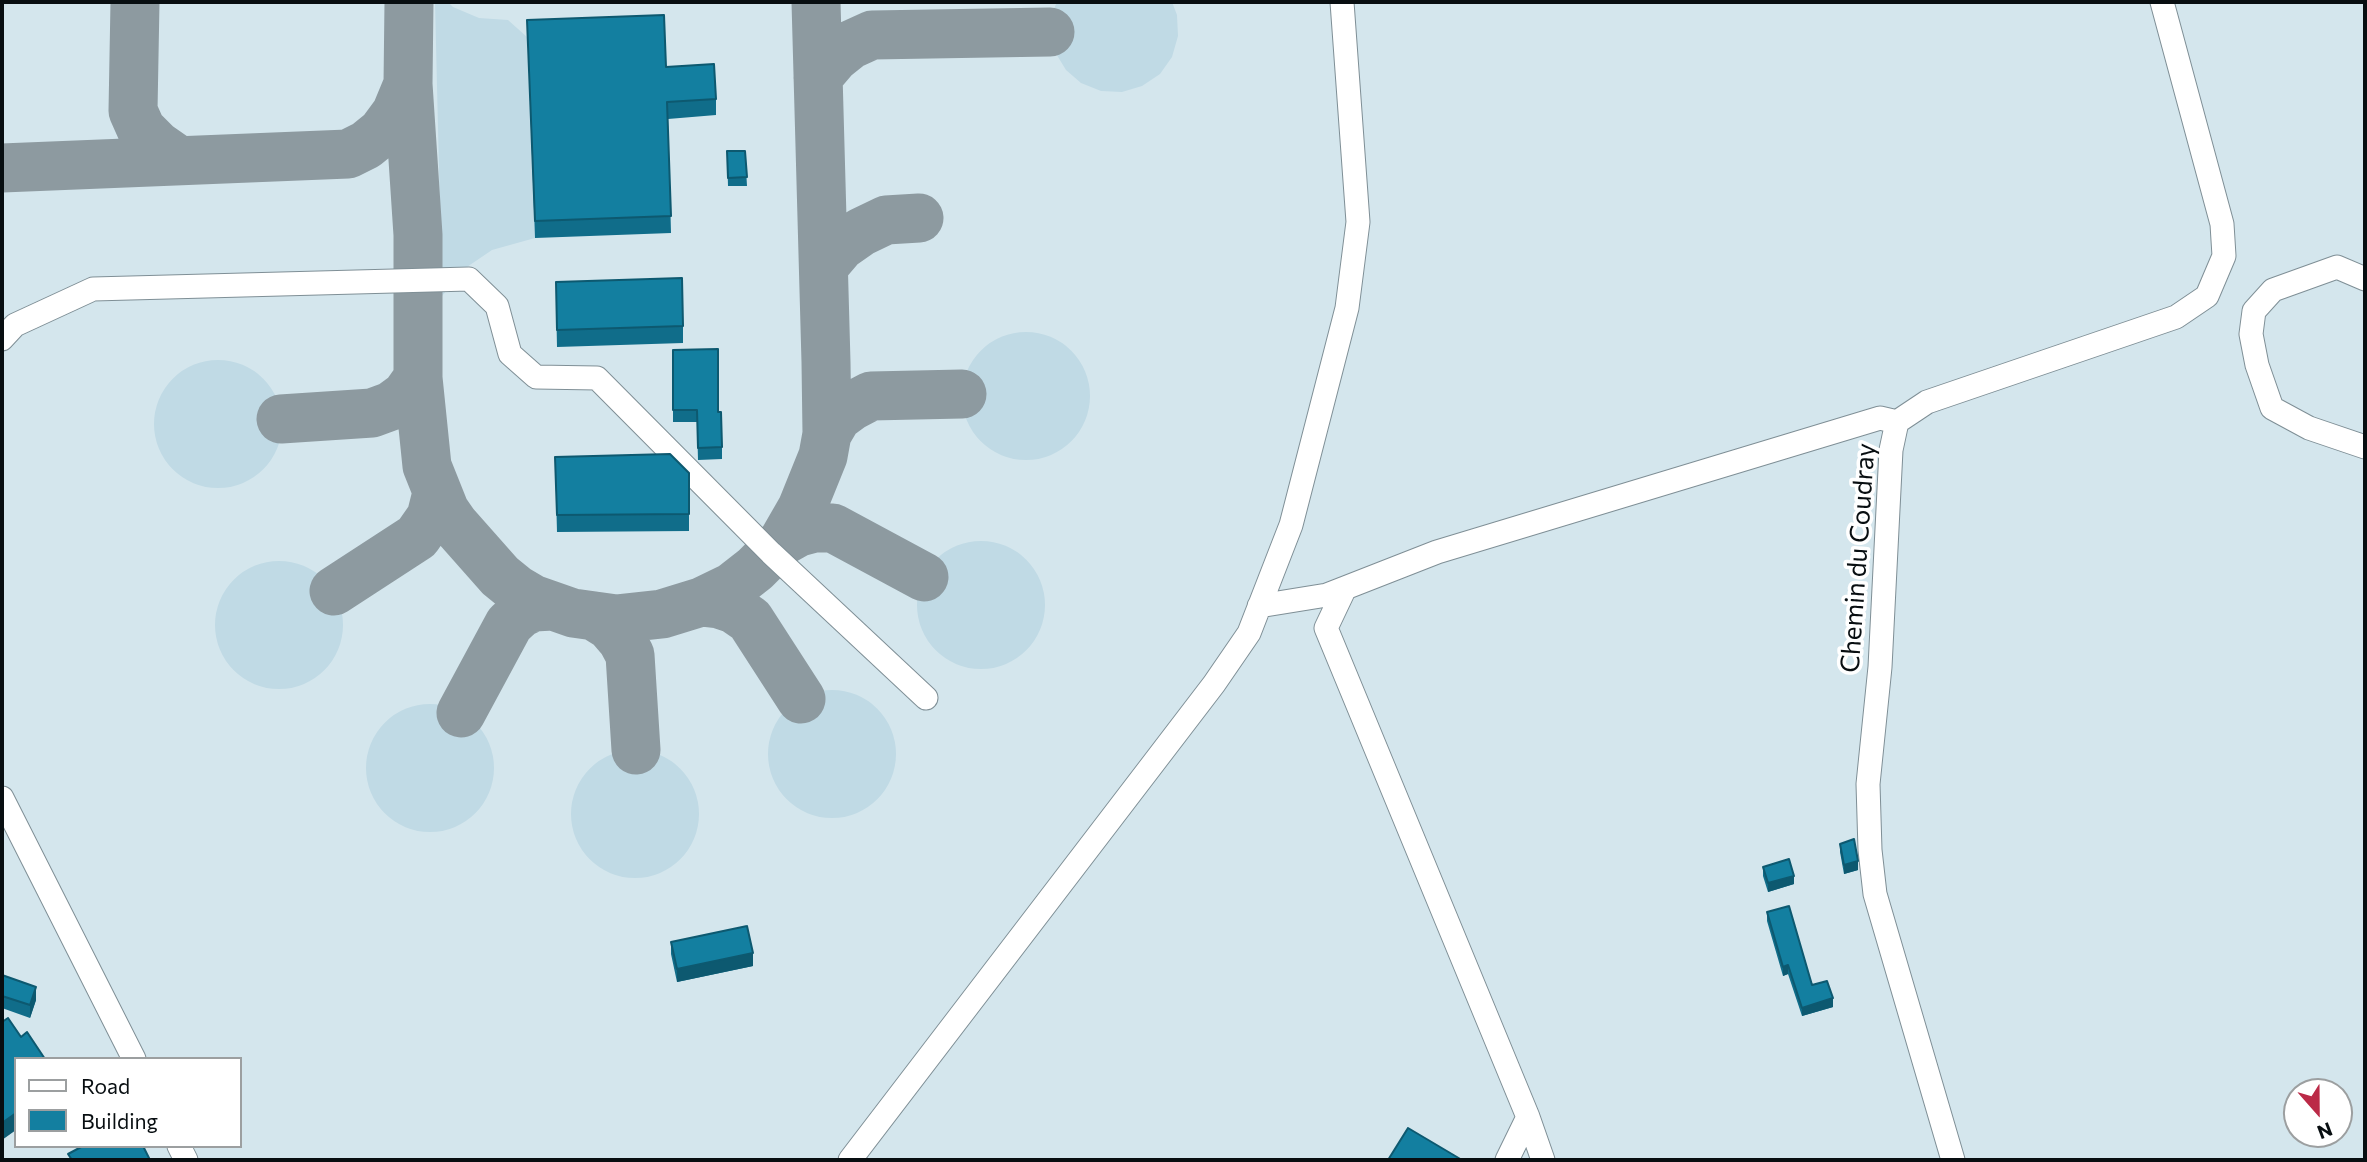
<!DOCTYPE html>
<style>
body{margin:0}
#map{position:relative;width:2367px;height:1162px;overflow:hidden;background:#d4e6ed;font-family:Commissioner,sans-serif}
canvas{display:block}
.frame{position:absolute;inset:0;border:4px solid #080e11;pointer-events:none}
.legend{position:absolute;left:14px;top:1057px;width:228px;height:91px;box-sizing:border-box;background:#fff;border:2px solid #9c9fa0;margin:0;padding:9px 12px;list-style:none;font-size:21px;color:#080e11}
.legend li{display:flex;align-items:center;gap:14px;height:35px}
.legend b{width:35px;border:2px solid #9c9fa0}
.north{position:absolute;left:2283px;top:1078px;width:70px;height:70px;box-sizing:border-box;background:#fff;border:2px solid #9c9fa0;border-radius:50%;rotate:159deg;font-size:19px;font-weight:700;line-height:28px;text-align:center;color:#080e11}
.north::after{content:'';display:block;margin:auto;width:24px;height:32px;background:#bb2a47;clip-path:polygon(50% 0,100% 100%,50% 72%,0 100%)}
</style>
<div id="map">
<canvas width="2367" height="1162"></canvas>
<div class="frame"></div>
<ul class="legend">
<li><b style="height:9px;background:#fff"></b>Road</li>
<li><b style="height:19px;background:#137fa0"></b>Building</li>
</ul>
<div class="north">N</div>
</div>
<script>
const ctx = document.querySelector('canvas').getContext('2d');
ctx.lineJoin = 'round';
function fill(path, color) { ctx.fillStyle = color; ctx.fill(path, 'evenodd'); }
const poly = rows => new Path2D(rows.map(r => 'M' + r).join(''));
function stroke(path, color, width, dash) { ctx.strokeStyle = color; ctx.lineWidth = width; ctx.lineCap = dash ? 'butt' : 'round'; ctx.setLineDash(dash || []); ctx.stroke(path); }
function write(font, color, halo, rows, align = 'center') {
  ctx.font = font + ' Commissioner,sans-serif'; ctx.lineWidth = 7; ctx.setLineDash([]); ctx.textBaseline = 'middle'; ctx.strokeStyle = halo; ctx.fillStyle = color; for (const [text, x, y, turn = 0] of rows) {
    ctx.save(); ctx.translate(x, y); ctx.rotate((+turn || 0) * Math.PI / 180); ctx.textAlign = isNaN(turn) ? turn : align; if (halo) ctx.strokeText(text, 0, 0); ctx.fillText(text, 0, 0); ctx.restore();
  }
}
fill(poly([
 [435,2,448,2,453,7,479,18,508,20,527,37,535,238,492,250,464,269,442,296],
 [1057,2,1172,2,1177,15,1178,36,1172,57,1160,74,1142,86,1122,92,1101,91,1081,83,1066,70,1055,52,1050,32,1053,11],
 '962 396a64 64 0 1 1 128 0a64 64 0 1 1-128 0Z',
 '154 424a64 64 0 1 1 128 0a64 64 0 1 1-128 0Z',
 '917 605a64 64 0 1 1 128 0a64 64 0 1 1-128 0Z',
 '215 625a64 64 0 1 1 128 0a64 64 0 1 1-128 0Z',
 '768 754a64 64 0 1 1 128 0a64 64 0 1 1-128 0Z',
 '366 768a64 64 0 1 1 128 0a64 64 0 1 1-128 0Z',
 '571 814a64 64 0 1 1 128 0a64 64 0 1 1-128 0Z'
]), '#c0dae5');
stroke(poly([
 [135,2,133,111,141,129,157,145,180,161],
 [409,2,408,84,418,235,418,378,427,466,445,511,454,524,500,576,516,589,533,599,573,613,616,619,662,614,701,602,732,587,755,569,783,541,802,508,823,456,827,434,826,362,816,2],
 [818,77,835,57,850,45,872,35,1050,32],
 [2,168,348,154,366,145,382,132,396,113,408,84],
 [824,266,841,246,861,232,886,220,919,218],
 [281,419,372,413,391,406,406,395,418,378],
 [827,434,837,417,852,406,871,396,962,394],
 [783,541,799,532,814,528,833,528,924,577],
 [334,591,417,537,431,517,437,493],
 [701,602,719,604,734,609,750,620,801,699],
 [594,616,610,626,622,640,630,655,636,750],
 [461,713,509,624,521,613,534,607,553,606]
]), '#8d9aa0', 49);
const minor = poly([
 [2365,279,2337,267,2273,290,2254,311,2251,334,2257,365,2272,408,2309,428,2365,447],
 [2,339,15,325,93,289,469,279,497,306,510,354,536,377,597,378,771,553,926,698],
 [1259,606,1327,595,1345,588],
 [2,798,134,1059],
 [179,1146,186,1160],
 [850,1160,1214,684,1249,633,1291,525,1347,308,1358,222,1342,2],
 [1507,1160,1528,1117],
 [1543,1160,1528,1117,1326,628,1345,588,1437,552,1880,418,1897,422],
 [1953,1160,1875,894,1870,850,1868,784,1880,667,1891,450,1897,422,1927,402,2176,317,2207,296,2224,256,2222,224,2162,2]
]);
stroke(minor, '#7f8f96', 25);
stroke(minor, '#fff', 23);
fill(poly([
 [527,20,666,67,716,99,716,115,668,119,671,233,535,238],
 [727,151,745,151,747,186,728,186],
 [556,299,683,326,683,343,557,347],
 [673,350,718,412,722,447,722,459,698,460,697,422,673,422],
 [555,457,689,473,689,531,557,532],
 [1840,844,1858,870,1844,874,1840,852],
 [1763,867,1794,884,1768,892,1763,876],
 [1767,912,1812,985,1833,1007,1802,1016,1788,974,1783,976,1767,921],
 [671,942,753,966,677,982,671,954],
 [2,975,36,1000,30,1018,2,1008]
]), '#106d8a');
fill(poly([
 [1858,861,1858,870,1844,874,1844,865],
 [1794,876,1794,884,1768,892,1768,883],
 [753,953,753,966,677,982,677,969],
 [1788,965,1788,974,1783,976,1783,967],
 [36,987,36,1000,30,1018,30,1005],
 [1833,998,1833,1007,1802,1016,1802,1008],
 [16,1113,16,1130,2,1140,2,1123]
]), '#0d5970');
const building = poly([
 [664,15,666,67,714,64,716,99,667,102,671,216,535,221,527,20,664,15],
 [727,151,745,151,747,177,728,178,727,151],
 [682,278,683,326,557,330,556,282,682,278],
 [718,349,718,412,721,412,722,447,698,448,697,410,673,410,673,350,718,349],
 [670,454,689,473,689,514,557,515,555,457,670,454],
 [1854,839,1858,861,1844,865,1840,844,1854,839],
 [1789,859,1794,876,1768,883,1763,867,1789,859],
 [1789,906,1812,985,1827,981,1833,998,1802,1008,1788,965,1783,967,1767,912,1789,906],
 [747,926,753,953,677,969,671,942,747,926],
 [2,975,36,987,30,1005,2,996,2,975],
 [8,1018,21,1037,27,1032,45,1059,16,1059,16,1113,2,1123,2,1022,8,1018],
 [1408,1128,1462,1160,1388,1160,1408,1128],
 [83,1146,143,1146,150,1160,72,1160,68,1154,83,1146]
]);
fill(building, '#137fa0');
stroke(building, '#0d5970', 2);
write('26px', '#080e11', '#fff', [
 ["Chemin du Coudray",1858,558,-86]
]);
</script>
